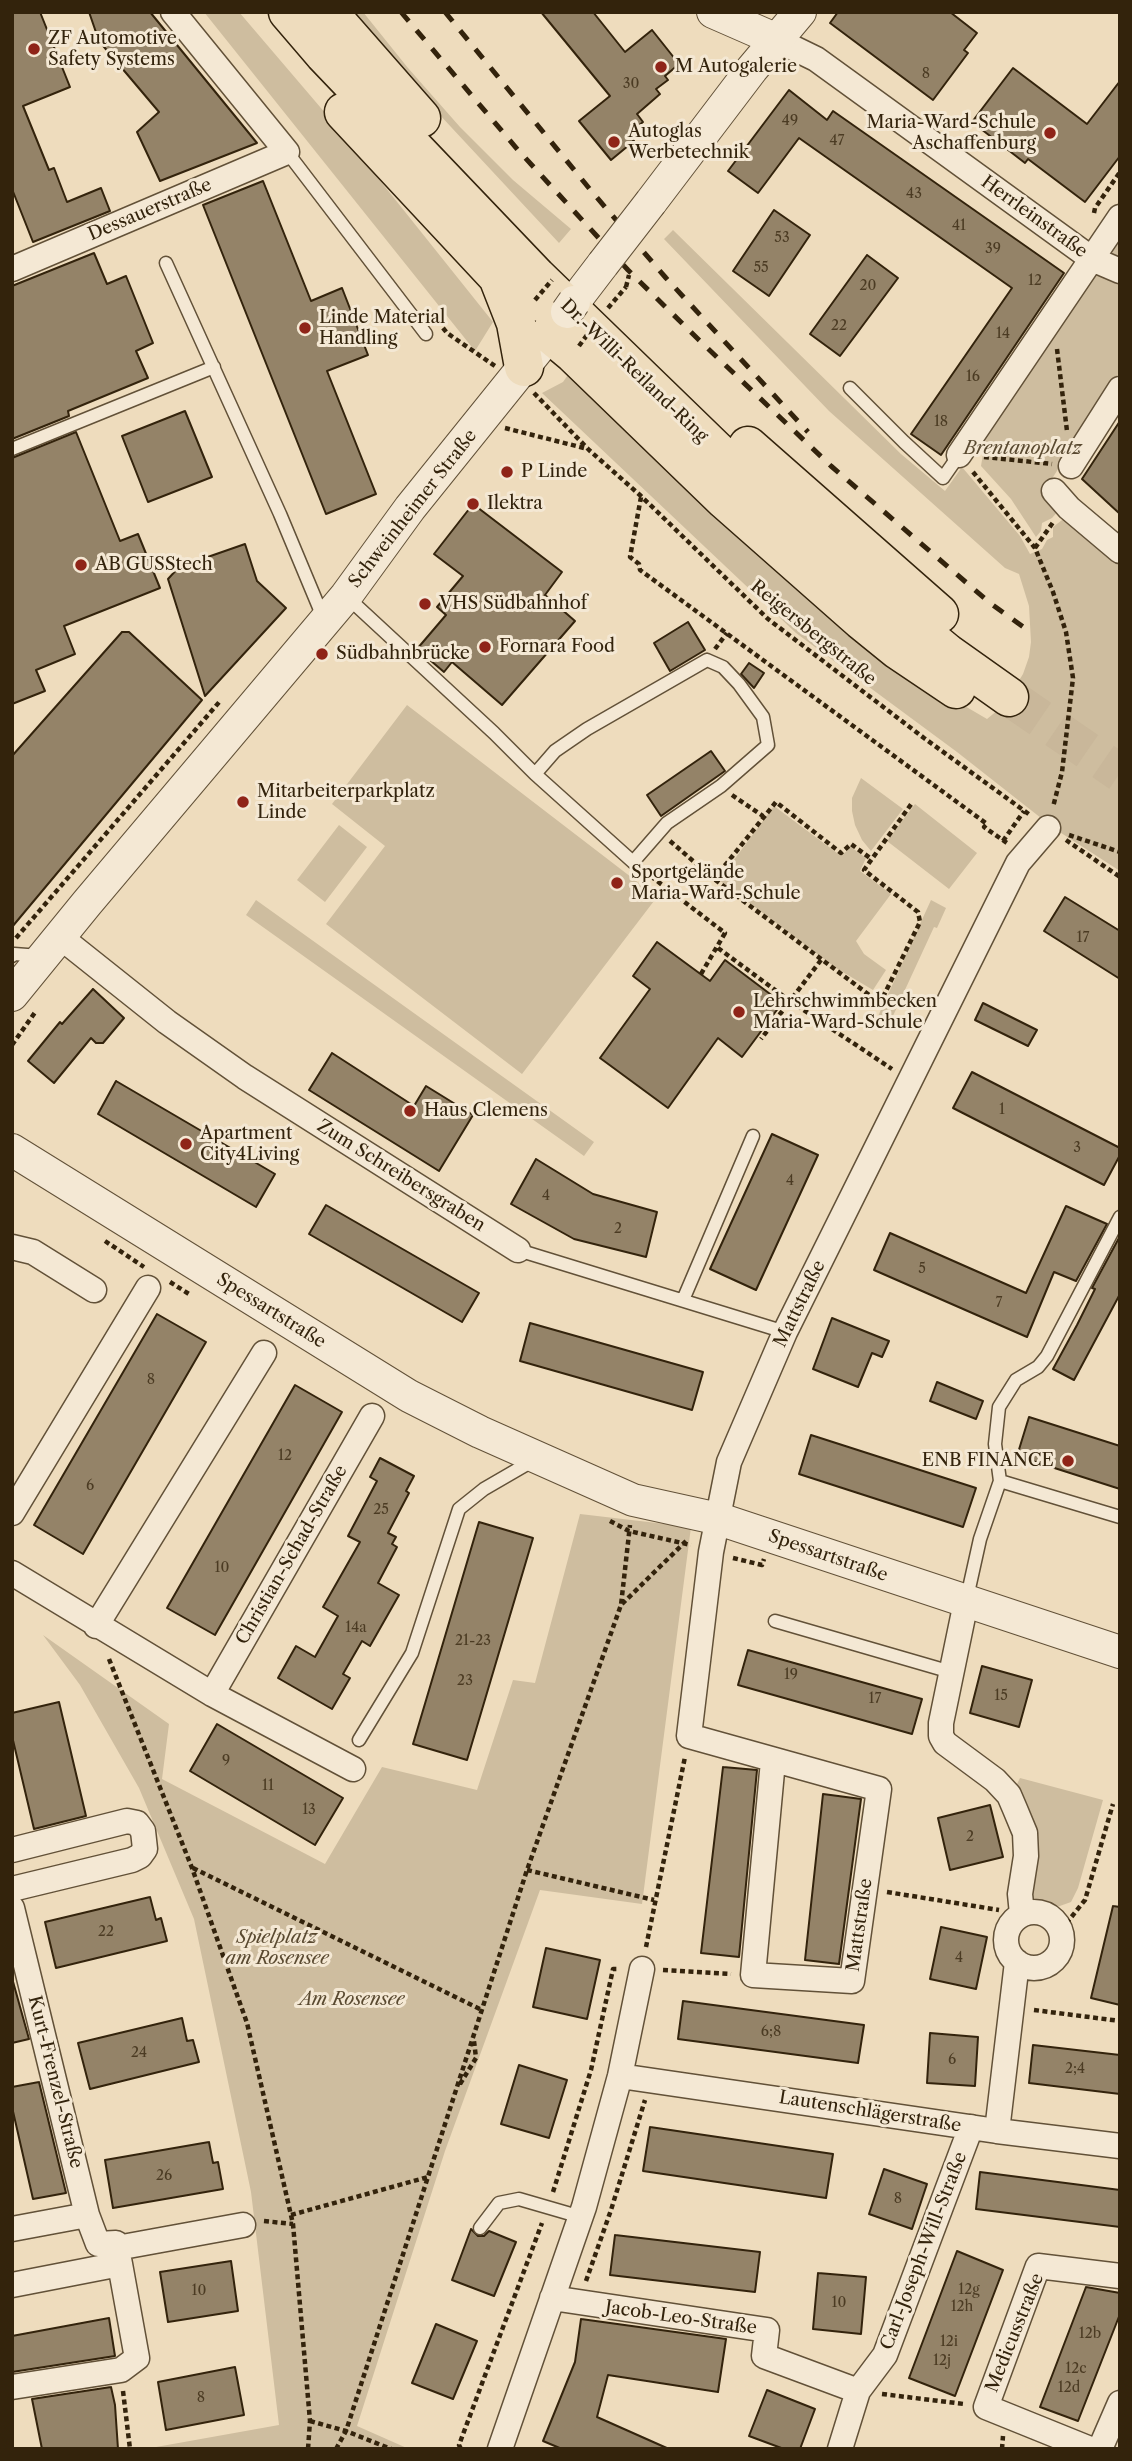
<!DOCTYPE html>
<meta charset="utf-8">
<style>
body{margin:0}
#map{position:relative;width:1132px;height:2461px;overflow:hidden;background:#eedcbd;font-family:"Libre Caslon Text",serif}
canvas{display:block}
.frame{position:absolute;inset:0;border:14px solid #33230c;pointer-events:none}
</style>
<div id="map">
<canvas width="1132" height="2461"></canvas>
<div class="frame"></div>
</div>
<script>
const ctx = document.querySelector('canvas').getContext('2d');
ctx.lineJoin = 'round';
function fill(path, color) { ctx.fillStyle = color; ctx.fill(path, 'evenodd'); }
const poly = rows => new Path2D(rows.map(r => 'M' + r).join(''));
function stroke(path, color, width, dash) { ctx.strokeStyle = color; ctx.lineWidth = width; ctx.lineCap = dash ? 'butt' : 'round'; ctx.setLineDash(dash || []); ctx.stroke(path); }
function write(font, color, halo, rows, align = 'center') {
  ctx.font = font + ' "Libre Caslon Text",serif'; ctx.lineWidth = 6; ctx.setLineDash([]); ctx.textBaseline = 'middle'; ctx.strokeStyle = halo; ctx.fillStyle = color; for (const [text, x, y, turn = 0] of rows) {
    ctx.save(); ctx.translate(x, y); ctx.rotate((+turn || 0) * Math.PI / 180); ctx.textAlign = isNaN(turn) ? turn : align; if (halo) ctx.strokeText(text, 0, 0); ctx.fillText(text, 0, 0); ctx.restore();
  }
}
fill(poly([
 [204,12,239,12,338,128,493,322,475,351],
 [344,12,363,12,408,68,460,127,513,180,571,229,559,243],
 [673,230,901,454,945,491,962,467,1020,536,1030,554,1042,549,1047,540,1053,537,1053,527,1066,517,1120,559,1120,871,1055,829,957,752,796,633,542,393,563,382,570,372,934,688,987,719,1004,705,1023,674,1029,657,1031,642,1029,606,1019,574,1005,568,829,411,664,239],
 [1120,238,1120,371,1043,493,1060,509,1052,518,1042,523,1041,531,1036,537,1011,499,981,466,983,454,981,441],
 [407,705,657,897,522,1074,326,924,385,846,332,804],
 [861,778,903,809,871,851,862,840,855,825,852,811,852,798],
 [915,804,977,853,949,889,887,841],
 [774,806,841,856,851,847,866,858,860,871,891,894,856,941,864,954,886,970,873,990,836,968,719,880],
 [339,825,367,847,325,902,297,880],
 [256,900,594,1142,584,1156,246,915],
 [931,900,946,908,937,928,934,927,886,1031,874,1025],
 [580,1514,691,1527,642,1904,540,1890,445,2151,357,2426,409,2449,145,2449,279,2425,251,2192,194,1919,139,1788,80,1685,43,1635,169,1724,162,1779,325,1864,382,1767,477,1790,513,1680,535,1683],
 [1020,1778,1103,1800,1078,1888,1071,1902,1057,1907,1044,1905,1035,1900,1028,1889,1017,1784]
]), '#cebd9f');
const building = poly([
 [12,12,40,12,70,87,23,106,49,170,54,168,67,202,101,188,110,211,33,242,12,189,12,12],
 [89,12,150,12,257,143,160,181,137,132,159,112,99,41,89,12],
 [541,12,593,12,625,52,652,30,679,64,665,76,668,80,656,89,660,94,637,114,643,122,628,134,634,141,611,160,579,121,610,96,541,12],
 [838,12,950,12,977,33,964,50,968,53,933,100,830,23,838,12],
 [1013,68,1087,124,1120,81,1120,156,1085,202,1028,159,1025,163,972,122,1013,68],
 [789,90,827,120,833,111,1064,273,941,455,911,434,1012,288,799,138,758,193,728,171,789,90],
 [263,181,311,301,342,288,368,355,327,371,376,494,326,514,203,205,263,181],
 [774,210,810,235,769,296,733,271,774,210],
 [94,253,107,284,126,276,153,343,136,351,148,378,68,411,69,416,12,439,12,286,94,253],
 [867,255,898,278,840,356,810,334,867,255],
 [185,411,212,477,148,502,122,436,185,411],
 [1120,421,1120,514,1082,479,1120,421],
 [76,432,120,541,138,534,160,588,64,626,75,654,36,670,45,691,12,704,12,458,76,432],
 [473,504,562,572,545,595,575,621,502,705,452,662,444,672,417,649,446,615,437,607,463,576,434,554,473,504],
 [245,544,257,581,286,608,205,696,168,579,179,567,245,544],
 [688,622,705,650,670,671,654,643,688,622],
 [122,632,129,632,202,700,12,927,12,756,122,632],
 [749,663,764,673,754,688,741,674,749,663],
 [711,751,725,771,661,816,647,795,711,751],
 [1065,897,1120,931,1120,979,1044,931,1065,897],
 [657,942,710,981,725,960,782,1003,742,1057,718,1038,668,1108,600,1058,650,989,633,976,657,942],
 [93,989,124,1018,103,1043,96,1043,91,1038,54,1083,28,1061,60,1022,62,1024,93,989],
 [983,1003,1037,1030,1028,1046,975,1020,983,1003],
 [332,1053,414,1106,426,1086,473,1115,439,1171,309,1090,332,1053],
 [972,1072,1120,1148,1120,1155,1104,1185,953,1108,972,1072],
 [116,1081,275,1174,256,1207,98,1114,116,1081],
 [772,1134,818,1155,756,1290,710,1269,772,1134],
 [536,1159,593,1194,657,1212,646,1257,574,1239,511,1204,536,1159],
 [326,1205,479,1293,462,1322,309,1234,326,1205],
 [1066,1206,1107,1224,1076,1281,1054,1272,1027,1337,874,1270,890,1233,1026,1293,1066,1206],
 [1120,1236,1120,1294,1074,1380,1053,1369,1077,1325,1095,1289,1092,1288,1120,1236],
 [157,1314,206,1342,83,1554,34,1525,157,1314],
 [832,1318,889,1341,882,1357,872,1353,858,1387,813,1369,832,1318],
 [530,1323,703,1372,692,1410,520,1361,530,1323],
 [937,1382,983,1401,976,1419,930,1401,937,1382],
 [295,1385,342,1412,215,1635,167,1608,295,1385],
 [1029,1417,1120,1446,1120,1489,1017,1456,1029,1417],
 [811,1435,976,1488,963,1527,799,1474,811,1435],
 [380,1458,414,1476,406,1491,409,1493,388,1533,396,1537,392,1544,397,1547,378,1583,399,1595,370,1646,362,1641,343,1674,350,1678,332,1709,278,1678,296,1646,315,1657,338,1616,323,1607,360,1542,348,1536,377,1481,370,1477,380,1458],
 [479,1522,533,1538,467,1760,413,1744,479,1522],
 [748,1650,922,1699,912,1734,738,1685,748,1650],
 [982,1666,1032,1680,1019,1727,970,1713,982,1666],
 [59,1702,86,1816,34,1829,12,1736,12,1713,59,1702],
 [217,1724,343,1798,315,1845,190,1771,217,1724],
 [723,1767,757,1770,739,1957,701,1953,723,1767],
 [823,1794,861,1799,839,1964,805,1960,823,1794],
 [990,1805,1003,1857,950,1870,938,1818,990,1805],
 [150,1897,156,1920,161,1918,167,1941,56,1968,45,1922,150,1897],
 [1113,1906,1120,1907,1120,2005,1091,1998,1113,1906],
 [941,1927,987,1937,976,1989,930,1979,941,1927],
 [546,1948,600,1960,587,2019,533,2007,546,1948],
 [12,1978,29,2039,12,2043,12,1978],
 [683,2001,864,2025,858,2063,678,2039,683,2001],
 [182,2018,187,2041,193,2040,199,2062,90,2089,78,2043,182,2018],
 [930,2033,978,2037,975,2086,927,2083,930,2033],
 [1033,2045,1120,2055,1120,2094,1029,2083,1033,2045],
 [519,2065,567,2080,549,2138,501,2124,519,2065],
 [39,2082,66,2193,33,2199,12,2107,12,2087,39,2082],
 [650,2127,833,2154,826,2198,643,2171,650,2127],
 [209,2142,213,2163,218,2162,223,2189,113,2208,105,2160,209,2142],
 [884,2169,927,2184,912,2229,869,2214,884,2169],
 [980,2172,1120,2190,1120,2227,976,2209,980,2172],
 [471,2229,478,2236,484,2236,489,2231,516,2242,494,2296,452,2280,471,2229],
 [615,2235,760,2252,755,2292,610,2275,615,2235],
 [957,2251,1003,2270,955,2396,909,2378,957,2251],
 [231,2261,238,2311,168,2322,160,2272,231,2261],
 [818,2273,866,2277,861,2334,813,2329,818,2273],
 [1086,2287,1120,2293,1120,2314,1078,2421,1040,2407,1086,2287],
 [109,2318,115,2356,12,2372,12,2336,109,2318],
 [581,2319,726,2339,718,2392,608,2375,597,2417,669,2449,562,2449,543,2441,575,2362,581,2319],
 [436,2324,477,2341,453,2399,412,2383,436,2324],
 [235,2367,244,2415,166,2430,158,2382,235,2367],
 [111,2387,115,2405,118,2449,42,2449,32,2399,111,2387],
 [767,2390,815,2409,800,2449,784,2449,749,2436,767,2390]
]);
fill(building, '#948368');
stroke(building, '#33230c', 2);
stroke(poly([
 [1009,697,1120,773]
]), '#c9b79a', 38, [38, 19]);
const service = poly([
 [287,152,426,334],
 [166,263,280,514,323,617],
 [850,388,904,442,943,478,959,455],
 [12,449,214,367],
 [346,596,494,733,535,774],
 [707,660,723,667,739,684,763,717,768,745,721,786,667,823,633,862,535,774,555,751,587,729,707,660],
 [12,956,14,954,40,956],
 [518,1250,785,1332],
 [683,1300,753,1136],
 [1000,1481,1120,1517],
 [966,1602,980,1539,1000,1481,995,1444,999,1407,1016,1380,1038,1367,1047,1356,1120,1217],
 [775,1621,951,1672],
 [359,1740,412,1653,459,1509,484,1489,534,1460],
 [480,2228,499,2203,519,2199,581,2217]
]);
const minor = poly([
 [777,40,816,59,1092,259,1120,271],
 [12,269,287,152,173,12],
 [959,455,1120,217],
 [1071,466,1120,389],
 [1054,491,1069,508,1120,551],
 [59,936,167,1022,245,1077,518,1250],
 [12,1247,33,1252,94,1290],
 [12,1513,148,1288],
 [12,1573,212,1694,353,1769],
 [966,1602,941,1723,941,1736,945,1743,995,1780,1009,1795,1015,1809,1025,1833,1026,1856,1020,1894,1022,1914],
 [96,1626,264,1353],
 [212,1694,372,1416],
 [773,1761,753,1975,852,1981,879,1789,689,1736,711,1552,729,1462,785,1332,1018,863,1048,828],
 [12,1850,127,1821,137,1823,143,1831,145,1849,140,1856,132,1860,12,1889],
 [12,1908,87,2215],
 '1006 1940a28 28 0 1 1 56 0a28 28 0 1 1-56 0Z',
 [620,2076,997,2131,1120,2146],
 [997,2131,1017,1962],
 [12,2229,87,2215,98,2244,116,2243,120,2264,12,2285],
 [117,2248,243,2225],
 [552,2298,767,2330,764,2356,858,2391],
 [12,2387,121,2370,137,2358,120,2264],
 [500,2449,584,2207,620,2076,642,1969],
 [840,2449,858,2391,885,2355,971,2127],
 [1090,2449,986,2407,1038,2266,1120,2276],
 [1100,2449,1120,2403]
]);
const tertiary = poly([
 [713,12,777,40],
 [651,202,752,69,800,12],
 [574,302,603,264],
 [12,995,87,903,346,596,410,508,538,349],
 [12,1150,409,1396,480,1432,633,1500,719,1519,1120,1652]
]);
const trunk = poly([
 [288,12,324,54,537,277,797,529,947,653,1009,697],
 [328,12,421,118],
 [344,112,498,277,521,292,547,305],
 [498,277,516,323,524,367],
 [550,334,574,354,725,500,861,620,898,650,956,689],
 [748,446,939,614]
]);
stroke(service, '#625138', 15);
stroke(minor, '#625138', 27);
stroke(tertiary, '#625138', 34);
stroke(trunk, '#33230c', 41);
stroke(poly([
 [1094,213,1095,208,1120,172],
 [608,308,626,287],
 [443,328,447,333,495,366],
 [1057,349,1067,431],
 [534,393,589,450,641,496,768,619,924,738,1030,815],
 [505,428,588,449],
 [984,457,1052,464],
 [973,472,1035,548,1053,592,1066,632,1073,678,1062,772,1053,807],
 [641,497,630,557,639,564,640,570,987,824,984,827,1007,843],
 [1035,548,1054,521],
 [715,649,727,633],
 [732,795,763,816],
 [1069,835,1120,852],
 [1066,840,1120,877],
 [670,841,714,879,880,1003,920,922,918,912,864,870,912,803],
 [1003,841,1024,811],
 [644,871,725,933,701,974],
 [714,879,776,802,841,853,851,844,870,858],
 [16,938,221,700],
 [718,948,790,1001,761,1039],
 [821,960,790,1001,892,1069],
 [12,1045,36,1011],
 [105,1241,144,1267],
 [170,1282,189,1294],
 [610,1521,629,1531,691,1545],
 [733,1558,762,1565,764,1559],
 [622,1604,686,1541],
 [109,1659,192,1868,247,2023,293,2224,310,2421,308,2449],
 [193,1868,482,2010],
 [527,1870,654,1900],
 [887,1892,999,1910],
 [1061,1930,1085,1900,1113,1804],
 [646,1947,685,1757],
 [663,1970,731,1974],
 [1034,2010,1120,2021],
 [460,2084,476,2058,474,2041],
 [553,2192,591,2070,613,1969,619,1969],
 [291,2215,428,2177],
 [264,2221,293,2224],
 [586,2281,611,2210,645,2100],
 [123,2391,130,2449],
 [882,2394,964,2404],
 [310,2421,346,2431,391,2449],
 [336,2449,346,2431,527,1870,621,1605,630,1525],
 [461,2449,459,2445,542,2223],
 [1002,2449,1003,2436]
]), '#33230c', 4.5, [5, 3.5]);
stroke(service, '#f4e8d4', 12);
stroke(minor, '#f4e8d4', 24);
stroke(tertiary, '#f4e8d4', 32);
stroke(trunk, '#eedcbd', 38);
stroke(poly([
 [401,12,518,150,628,270,699,340,831,466,990,603,1029,631],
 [445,12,593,193,666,278,808,432]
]), '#33230c', 5, [12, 12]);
const tertiaryBridge = poly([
 [603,264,651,202],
 [567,312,574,302]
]);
stroke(tertiaryBridge, '#625138', 34, []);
stroke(poly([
 [626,287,629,275],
 [535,300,552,280],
 [579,346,595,324]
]), '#33230c', 4.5, [5, 3.5]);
stroke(tertiaryBridge, '#f4e8d4', 32);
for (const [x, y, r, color] of [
 [34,49,7,"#8f2418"],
 [661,67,7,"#8f2418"],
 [1050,133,7,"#8f2418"],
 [614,142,7,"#8f2418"],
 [305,328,7,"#8f2418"],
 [507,472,7,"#8f2418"],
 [473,504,7,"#8f2418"],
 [81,565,7,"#8f2418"],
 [425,604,7,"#8f2418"],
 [485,647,7,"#8f2418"],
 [322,654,7,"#8f2418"],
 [243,802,7,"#8f2418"],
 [617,883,7,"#8f2418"],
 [739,1012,7,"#8f2418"],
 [410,1111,7,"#8f2418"],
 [186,1144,7,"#8f2418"],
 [1068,1461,7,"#8f2418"]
]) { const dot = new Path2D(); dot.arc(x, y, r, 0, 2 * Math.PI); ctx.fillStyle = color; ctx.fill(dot); stroke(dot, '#f4e8d4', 2.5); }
write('14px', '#4b3b23', null, [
 ["8",926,74],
 ["30",631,84],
 ["49",790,121],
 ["47",837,141],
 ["43",914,194],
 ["41",959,226],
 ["53",782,238],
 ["39",993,249],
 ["55",761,268],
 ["12",1035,281],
 ["20",868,286],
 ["22",839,326],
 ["14",1003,334],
 ["16",973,377],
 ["18",941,422],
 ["17",1083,938],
 ["1",1002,1110],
 ["3",1077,1148],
 ["4",790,1181],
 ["4",546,1196],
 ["2",618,1229],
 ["5",922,1269],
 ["7",999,1303],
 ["8",151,1380],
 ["12",285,1456],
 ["6",90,1486],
 ["25",381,1510],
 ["10",222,1568],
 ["14a",356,1628],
 ["21-23",473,1641],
 ["19",791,1675],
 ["23",465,1681],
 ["15",1001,1696],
 ["17",875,1699],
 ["9",226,1761],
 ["11",268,1786],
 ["13",309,1810],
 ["2",970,1837],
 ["22",106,1932],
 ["4",959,1958],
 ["6;8",771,2032],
 ["24",139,2053],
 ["6",952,2060],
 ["2;4",1075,2069],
 ["26",164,2176],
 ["8",898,2199],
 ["12g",969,2290],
 ["10",199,2291],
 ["10",839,2303],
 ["12h",962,2307],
 ["12b",1090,2334],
 ["12i",949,2342],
 ["12j",942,2361],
 ["12c",1076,2369],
 ["12d",1069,2388],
 ["8",201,2398]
]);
write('18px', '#33230c', '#f4e8d4', [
 ["ZF Automotive",48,39],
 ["Safety Systems",48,60],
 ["M Autogalerie",675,67],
 ["Maria-Ward-Schule",1036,123,"right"],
 ["Aschaffenburg",1036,144,"right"],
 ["Autoglas",628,132],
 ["Werbetechnik",628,153],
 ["Linde Material",319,318],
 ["Handling",319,339],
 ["P Linde",521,472],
 ["Ilektra",487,504],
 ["AB GUSStech",95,565],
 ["VHS Südbahnhof",439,604],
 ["Fornara Food",499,647],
 ["Südbahnbrücke",336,654],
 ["Mitarbeiterparkplatz",257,792],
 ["Linde",257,813],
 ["Sportgelände",631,873],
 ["Maria-Ward-Schule",631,894],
 ["Lehrschwimmbecken",753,1002],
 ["Maria-Ward-Schule",753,1023],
 ["Haus Clemens",424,1111],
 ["Apartment",200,1134],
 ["City4Living",200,1155],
 ["ENB FINANCE",1054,1461,"right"]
], 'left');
write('18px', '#33230c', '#f4e8d4', [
 ["Dessauerstraße",150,210,-23],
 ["Herrleinstraße",1034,217,36],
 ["Dr.-Willi-Reiland-Ring",634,371,44],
 ["Schweinheimer Straße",413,509,-52],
 ["Reigersbergstraße",813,633,39],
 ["Zum Schreibersgraben",401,1176,32],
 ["Mattstraße",800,1304,-64],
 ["Spessartstraße",271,1311,32],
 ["Christian-Schad-Straße",292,1555,-60],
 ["Spessartstraße",828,1556,19],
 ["Mattstraße",860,1925,-82],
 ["Kurt-Frenzel-Straße",55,2082,76],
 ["Lautenschlägerstraße",870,2112,9],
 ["Carl-Joseph-Will-Straße",924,2251,-69],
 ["Jacob-Leo-Straße",681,2318,8],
 ["Medicusstraße",1015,2333,-68]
]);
write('italic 18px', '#5a4a31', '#f4e8d4', [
 ["Brentanoplatz",1023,449],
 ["Spielplatz",277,1938],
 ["am Rosensee",277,1959],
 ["Am Rosensee",352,2000]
]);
</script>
